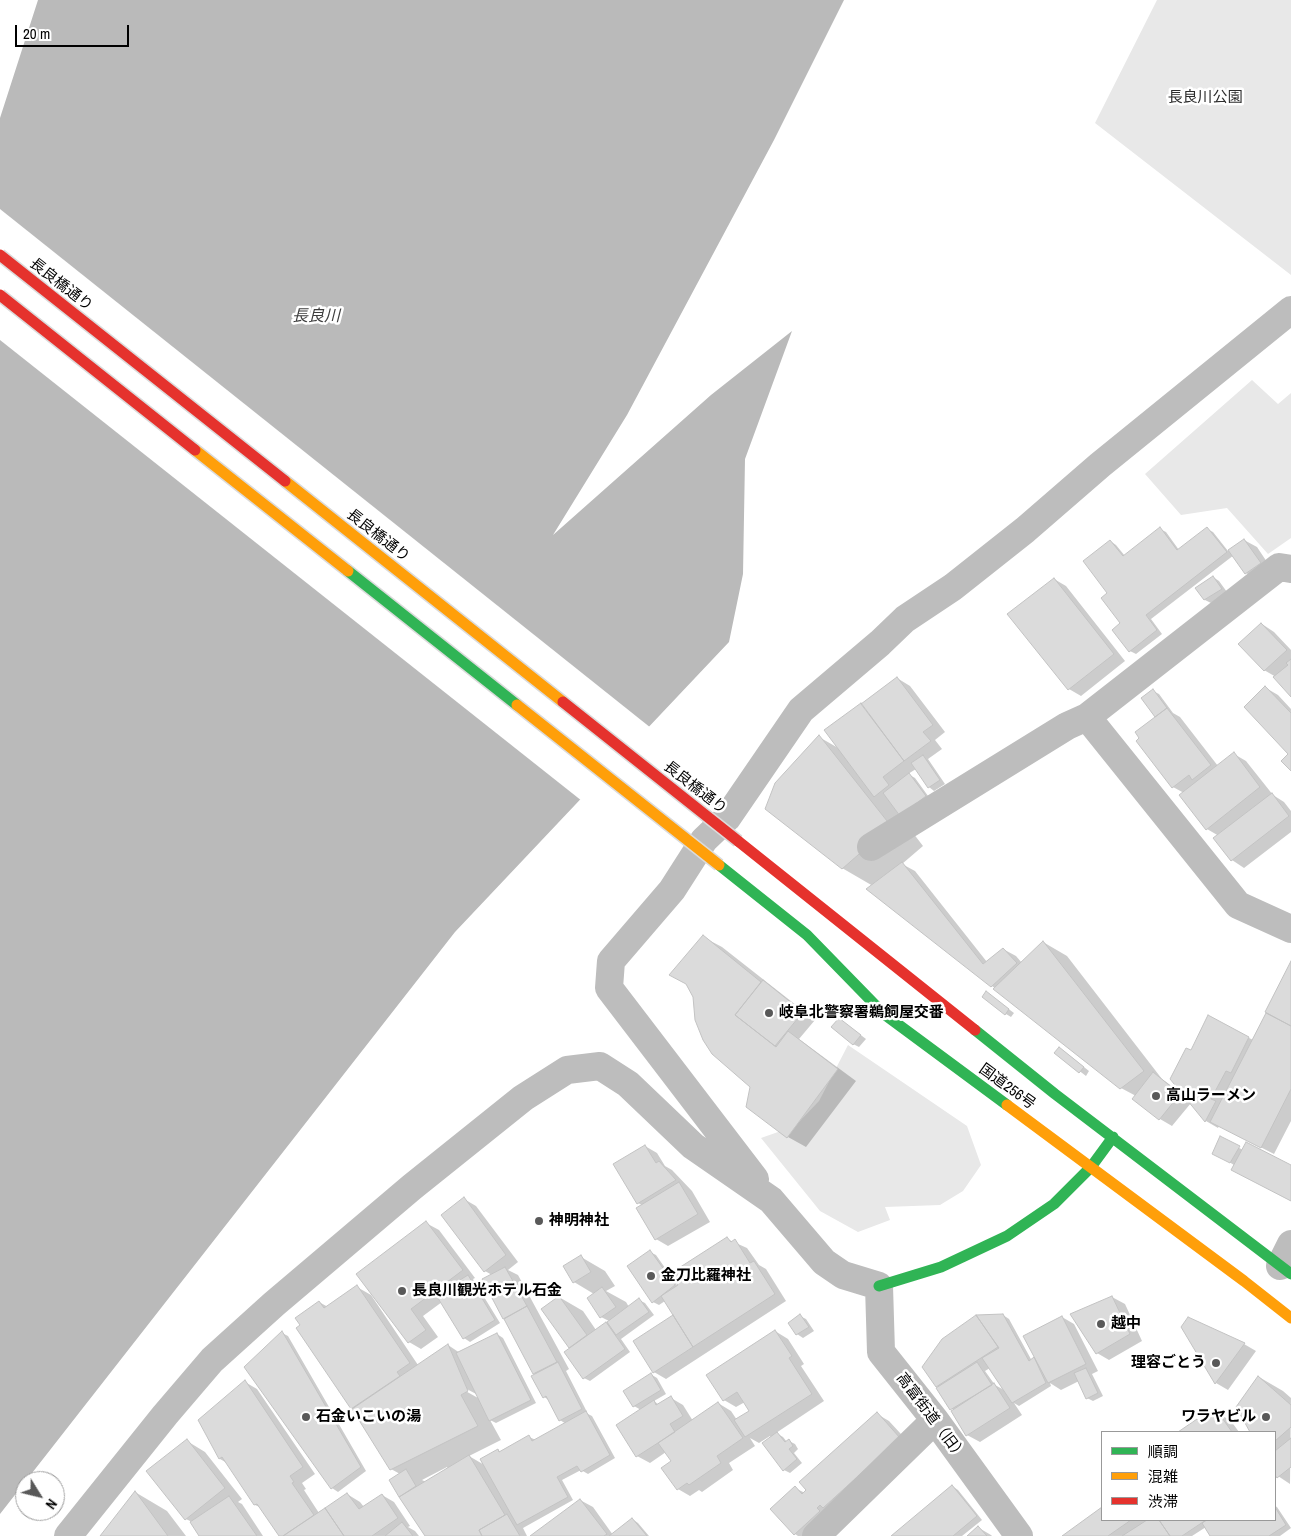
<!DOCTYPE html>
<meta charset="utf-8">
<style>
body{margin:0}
#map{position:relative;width:1291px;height:1536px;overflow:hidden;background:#fff;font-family:"Archivo Narrow","Noto Sans JP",sans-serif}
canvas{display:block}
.legend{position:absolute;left:1101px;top:1431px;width:175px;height:90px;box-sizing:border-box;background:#fff;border:1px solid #999;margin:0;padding:6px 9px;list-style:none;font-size:15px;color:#000}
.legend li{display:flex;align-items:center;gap:10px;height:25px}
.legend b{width:25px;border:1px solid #999}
.north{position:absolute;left:15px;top:1471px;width:50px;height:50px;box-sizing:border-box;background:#fff;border:1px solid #999;border-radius:50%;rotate:126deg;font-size:14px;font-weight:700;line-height:20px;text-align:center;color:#000}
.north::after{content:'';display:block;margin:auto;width:18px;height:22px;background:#595959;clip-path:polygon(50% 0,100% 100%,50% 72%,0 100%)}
.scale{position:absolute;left:15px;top:25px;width:114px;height:22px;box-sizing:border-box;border:2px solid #000;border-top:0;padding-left:6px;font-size:15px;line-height:18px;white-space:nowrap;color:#000;-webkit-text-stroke:4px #fff;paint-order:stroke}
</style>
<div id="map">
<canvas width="1291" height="1536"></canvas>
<ul class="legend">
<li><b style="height:6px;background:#30b455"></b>順調</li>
<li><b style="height:6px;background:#ff9f0a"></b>混雑</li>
<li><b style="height:6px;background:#e5322d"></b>渋滞</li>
</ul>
<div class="north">N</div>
<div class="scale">20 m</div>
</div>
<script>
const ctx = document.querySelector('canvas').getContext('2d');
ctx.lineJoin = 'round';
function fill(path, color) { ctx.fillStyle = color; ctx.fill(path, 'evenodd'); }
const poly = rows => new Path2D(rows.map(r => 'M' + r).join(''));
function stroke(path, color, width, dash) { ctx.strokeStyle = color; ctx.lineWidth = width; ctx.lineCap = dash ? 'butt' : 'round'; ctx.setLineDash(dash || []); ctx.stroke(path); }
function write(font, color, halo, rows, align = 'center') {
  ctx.font = font + ' "Archivo Narrow","Noto Sans JP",sans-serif'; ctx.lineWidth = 5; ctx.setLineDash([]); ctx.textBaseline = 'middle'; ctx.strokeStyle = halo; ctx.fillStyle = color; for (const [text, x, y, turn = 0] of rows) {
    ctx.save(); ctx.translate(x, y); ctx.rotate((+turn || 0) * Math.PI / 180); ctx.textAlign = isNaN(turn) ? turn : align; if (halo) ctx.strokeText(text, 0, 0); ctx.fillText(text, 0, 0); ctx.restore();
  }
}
fill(poly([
 [1157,0,1291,0,1291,275,1095,123],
 [1252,380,1278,404,1291,393,1291,538,1268,554,1227,508,1181,515,1145,474],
 [848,1045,967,1126,981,1165,963,1191,940,1205,885,1207,890,1220,858,1232,820,1211,761,1138,795,1126,819,1101]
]), '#e8e8e8');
fill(poly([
 [38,0,844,0,774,140,627,415,553,535,711,395,792,331,745,459,743,574,729,642,455,932,0,1514,0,118]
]), '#bababa');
fill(poly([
 [0,209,651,728,582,801,0,340]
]), '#fff');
fill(poly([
 [1160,529,1166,532,1179,550,1207,529,1213,532,1228,551,1244,540,1257,547,1273,571,1259,580,1246,573,1234,555,1151,619,1162,634,1136,654,1130,651,1122,623,1109,593,1110,541,1116,545,1125,556],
 [1213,577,1219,581,1227,592,1211,603,1205,600,1197,588],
 [1054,579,1066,586,1125,661,1081,696,1069,689],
 [1262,624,1274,632,1291,650,1291,695,1276,677,1264,670],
 [897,678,910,686,945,732,935,740,942,749,928,759,945,784,934,791,929,787,916,769,908,774,915,778,931,800,907,818,897,812,923,846,902,864,915,871,987,962,1003,949,1016,956,1022,963,1043,942,1067,956,1162,1079,1180,1092,1176,1090,1174,1092,1185,1098,1191,1052,1209,1017,1253,1040,1291,964,1291,1121,1274,1154,1219,1126,1218,1128,1206,1121,1191,1103,1172,1126,1160,1119,1136,1096,1121,1088,992,986,873,886,842,868,819,737,840,749],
 [1266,688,1278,695,1291,709,1291,769,1290,754],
 [1153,691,1159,694,1173,713,1180,717,1218,766,1234,754,1246,761,1273,795,1284,802,1291,811,1291,832,1244,868,1232,860,1219,836,1207,829,1184,793,1173,787,1138,741,1156,718],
 [703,937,722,947,815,1020,799,1039,856,1081,806,1147,788,1137,751,1086],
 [987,993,1014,1013,1011,1017,1006,1014],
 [845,1023,866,1039,859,1047,853,1044],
 [1065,1052,1089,1071,1086,1076,1056,1053],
 [1221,1138,1243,1150,1291,1166,1291,1201,1226,1160],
 [645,1146,657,1153,665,1166,672,1170,692,1191,710,1222,668,1246,656,1239,642,1205,638,1203],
 [464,1199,476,1206,518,1262,508,1270,518,1275,569,1369,566,1371,587,1412,586,1413,592,1416,615,1458,588,1474,581,1470,562,1480,573,1500,523,1528,527,1536,427,1536,391,1480,400,1474,391,1469,352,1408,319,1302,328,1307,357,1287,371,1295,418,1365,448,1345,460,1353,497,1334,503,1338,536,1403,496,1423,490,1420,501,1440,469,1456,486,1466,498,1450,501,1452,529,1437,536,1440,566,1424,560,1420,549,1400,544,1397,537,1375,534,1373,484,1280,492,1275,485,1271],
 [463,1387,478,1395,478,1398,462,1389],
 [447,1467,448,1469,426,1482,422,1480],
 [426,1223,439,1230,475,1278,473,1279,500,1323,470,1342,464,1338,442,1302,423,1316,438,1337,421,1349,409,1342,358,1274],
 [727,1239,747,1248,759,1265,766,1269,786,1301,666,1379,654,1372,674,1316,665,1301,659,1305,653,1302,650,1252,656,1255,677,1285],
 [581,1257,605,1271,615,1286,606,1291,626,1302,629,1307,639,1300,645,1303,654,1315,621,1339,630,1352,590,1381,584,1378,572,1348,570,1347,559,1297,583,1311,596,1330,609,1321,601,1317,594,1294,574,1282],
 [1112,1297,1125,1304,1142,1341,1109,1360,1097,1353],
 [1003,1315,1009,1319,1032,1361,1034,1359,1038,1361,1062,1317,1074,1324,1098,1371,1092,1374,1103,1396,1093,1401,1087,1398,1079,1381,1061,1390,1050,1383,1051,1386,1019,1406,1014,1403,1022,1415,980,1442,967,1435,954,1411,937,1386,976,1316],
 [990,1368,1006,1391,995,1385,985,1371],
 [800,1316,806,1319,814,1331,803,1338,797,1334],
 [1182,1327,1244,1344,1256,1351,1228,1390,1216,1383],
 [775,1331,788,1339,804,1364,801,1366,824,1401,776,1433,783,1437,787,1442,789,1441,795,1444,798,1449,794,1453,802,1463,790,1473,784,1470,770,1436,759,1443,750,1438,755,1446,729,1463,733,1470,702,1492,699,1490,690,1496,678,1489,673,1462,666,1452,650,1463,637,1456,641,1410,634,1406,652,1375,657,1378,666,1394,654,1401,659,1405,671,1398,683,1405,693,1421,718,1403,731,1411,737,1420,751,1411,745,1402,736,1407,724,1400],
 [282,1333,288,1336,366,1471,338,1492,332,1488,246,1367],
 [1259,1377,1283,1391,1291,1398,1290,1484,1275,1474,1275,1432,1252,1432,1237,1407],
 [245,1382,257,1389,315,1474,302,1483,306,1489,304,1490,319,1513,347,1494,360,1502,364,1507,382,1495,394,1502,410,1526,408,1527,415,1531,419,1536,280,1536,262,1508,255,1505,227,1463,220,1459,200,1420],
 [1218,1413,1231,1421,1239,1432,1180,1432,1197,1421,1203,1424],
 [877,1414,889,1421,912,1446,812,1536,798,1536,795,1534,795,1488,805,1493],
 [187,1441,205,1452,242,1499,238,1502,242,1504,263,1536,201,1536,192,1522,186,1519],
 [952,1486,958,1490,982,1520,962,1536,893,1536],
 [135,1492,167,1511,186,1536,101,1536],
 [580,1500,593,1507,613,1535,632,1519,638,1523,649,1536,532,1536],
 [1275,1506,1277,1507,1291,1528,1280,1536,1212,1536,1206,1527,1192,1536,1064,1536,1102,1508,1102,1520,1275,1520],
 [979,1528,991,1535,992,1536,968,1536]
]), '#0003');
const building = poly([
 [1160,527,1177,550,1207,527,1227,552,1146,615,1157,630,1129,652,1112,630,1120,623,1101,598,1107,593,1083,561,1110,540,1123,556,1160,527],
 [1244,539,1261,563,1245,574,1228,550,1244,539],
 [1213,576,1222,589,1204,600,1195,588,1213,576],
 [1054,578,1114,654,1068,690,1007,614,1054,578],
 [1261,623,1287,650,1264,671,1238,644,1261,623],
 [1291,659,1291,697,1273,677,1288,665,1286,663,1291,659],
 [897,677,933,725,923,732,931,741,904,761,861,704,897,677],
 [1265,686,1291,713,1291,771,1281,761,1288,754,1244,707,1265,686],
 [1153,689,1167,708,1155,717,1141,698,1153,689],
 [861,703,904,761,883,777,889,785,874,797,824,730,861,703],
 [1167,708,1211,765,1192,780,1189,775,1172,788,1136,741,1139,738,1135,732,1167,708],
 [819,735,891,826,842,869,765,809,775,783,819,735],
 [1234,752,1260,787,1206,830,1179,795,1234,752],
 [923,755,940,780,928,788,911,763,923,755],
 [909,773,926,796,900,816,883,793,909,773],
 [1272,793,1289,816,1231,861,1213,838,1272,793],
 [902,862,983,964,1003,948,1017,963,991,987,866,889,902,862],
 [703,935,761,982,735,1015,776,1047,788,1031,838,1069,787,1138,746,1107,750,1087,712,1054,703,1040,695,1020,693,997,686,984,669,975,703,935],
 [1043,941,1144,1071,1120,1089,993,989,1043,941],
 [1291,961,1291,1026,1265,1012,1291,961],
 [763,980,803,1012,775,1046,735,1015,763,980],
 [986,991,1009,1009,1005,1015,982,997,986,991],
 [1266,1013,1291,1026,1291,1089,1261,1148,1210,1122,1266,1013],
 [1208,1015,1249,1037,1231,1073,1226,1071,1211,1099,1216,1101,1205,1122,1170,1079,1186,1048,1191,1050,1208,1015],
 [839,1018,861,1035,853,1045,831,1027,839,1018],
 [1059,1047,1084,1067,1079,1073,1054,1053,1059,1047],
 [1153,1072,1180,1094,1159,1120,1132,1099,1153,1072],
 [1220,1136,1240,1146,1230,1163,1212,1154,1220,1136],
 [1246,1142,1291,1165,1291,1201,1231,1170,1246,1142],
 [645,1145,656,1163,659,1161,676,1180,637,1204,613,1164,645,1145],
 [679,1182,698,1214,655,1240,636,1208,679,1182],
 [464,1197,506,1255,484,1272,441,1215,464,1197],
 [426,1221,463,1270,411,1309,426,1330,408,1343,356,1274,426,1221],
 [727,1237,731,1242,735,1239,750,1263,754,1261,775,1294,693,1347,661,1296,678,1285,671,1273,727,1237],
 [650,1250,675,1285,652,1303,627,1266,650,1250],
 [581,1255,591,1272,573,1283,563,1266,581,1255],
 [505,1267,527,1306,503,1319,482,1279,505,1267],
 [468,1275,495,1320,463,1339,436,1295,468,1275],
 [357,1285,410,1363,397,1372,400,1376,351,1409,296,1328,300,1325,295,1318,319,1301,324,1308,357,1285],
 [602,1287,616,1307,600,1318,587,1298,602,1287],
 [559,1296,587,1335,569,1348,541,1309,559,1296],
 [1112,1296,1130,1334,1096,1354,1070,1314,1112,1296],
 [639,1298,649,1312,616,1335,607,1322,639,1298],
 [527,1306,557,1362,533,1374,504,1319,527,1306],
 [800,1314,809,1327,796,1335,788,1323,800,1314],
 [1003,1314,1029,1361,1034,1357,1046,1383,1012,1403,982,1358,999,1348,976,1315,1003,1314],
 [673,1315,693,1347,653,1373,633,1341,673,1315],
 [976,1315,998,1347,936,1387,922,1367,942,1339,976,1315],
 [1062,1316,1086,1364,1048,1383,1023,1336,1062,1316],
 [1188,1317,1245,1343,1215,1384,1181,1327,1188,1317],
 [606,1322,625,1349,583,1379,564,1352,606,1322],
 [775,1330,792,1356,789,1358,812,1394,745,1437,734,1420,749,1411,737,1392,723,1401,706,1375,775,1330],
 [282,1331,361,1467,331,1489,244,1367,282,1331],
 [497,1333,531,1400,489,1421,456,1353,497,1333],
 [448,1344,468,1391,461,1395,478,1426,390,1470,352,1409,448,1344],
 [558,1362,582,1409,559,1421,546,1396,543,1398,531,1376,558,1362],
 [977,1362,992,1385,950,1410,936,1388,977,1362],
 [1086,1368,1098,1393,1086,1399,1074,1373,1086,1368],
 [651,1373,661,1390,633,1407,623,1391,651,1373],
 [1258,1376,1291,1405,1291,1427,1275,1441,1275,1432,1250,1432,1236,1407,1258,1376],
 [245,1380,303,1467,290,1476,294,1482,292,1483,314,1515,283,1536,279,1536,257,1504,254,1505,222,1457,219,1459,198,1420,245,1380],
 [994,1383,1010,1408,966,1436,951,1411,994,1383],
 [671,1396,683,1416,670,1424,675,1432,636,1457,616,1425,654,1400,656,1405,671,1396],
 [718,1402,743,1438,717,1456,721,1463,689,1485,687,1483,677,1490,661,1468,671,1461,658,1443,718,1402],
 [586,1411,610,1455,581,1472,577,1466,557,1477,568,1497,517,1525,480,1459,498,1449,499,1452,529,1435,532,1441,586,1411],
 [877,1412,900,1438,823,1508,820,1505,817,1508,820,1511,794,1535,770,1509,795,1486,802,1494,806,1490,799,1482,877,1412],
 [1218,1412,1232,1432,1178,1432,1197,1419,1201,1424,1218,1412],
 [777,1432,785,1442,789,1439,793,1446,789,1449,797,1459,783,1471,762,1443,777,1432],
 [1291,1438,1291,1467,1277,1478,1275,1475,1275,1451,1291,1438],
 [187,1439,225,1488,185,1520,146,1471,187,1439],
 [469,1455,505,1515,479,1530,482,1536,425,1536,399,1497,469,1455],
 [406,1469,416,1486,399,1497,389,1480,406,1469],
 [952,1485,977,1516,953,1536,891,1536,952,1485],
 [135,1491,168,1536,100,1536,135,1491],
 [347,1493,359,1509,382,1494,398,1518,372,1536,344,1536,325,1508,347,1493],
 [229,1496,257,1536,199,1536,190,1522,229,1496],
 [580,1499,607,1534,604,1536,530,1536,580,1499],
 [1102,1507,1102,1520,1131,1520,1108,1536,1062,1536,1102,1507],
 [1275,1507,1286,1525,1269,1536,1210,1536,1202,1523,1207,1520,1275,1520,1275,1507],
 [325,1508,344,1536,283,1536,325,1508],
 [507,1514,520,1536,482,1536,479,1530,507,1514],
 [632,1518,647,1536,609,1536,632,1518],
 [1147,1520,1159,1520,1170,1536,1122,1536,1147,1520],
 [1159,1520,1206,1520,1182,1536,1170,1536,1159,1520],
 [402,1522,413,1536,385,1536,402,1522],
 [978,1526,987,1536,967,1536,978,1526]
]);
fill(building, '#dbdbdb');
stroke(building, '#c3c3c3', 1);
stroke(poly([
 [1087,717,1238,905,1291,929],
 [871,847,1067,726,1087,717,1279,567,1291,569],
 [755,1179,609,988,611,961,672,890,704,840,727,818,801,710,880,643,905,619,953,587,1025,530,1100,465,1291,310],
 [1280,1266,1291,1244],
 [68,1536,165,1415,212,1360,274,1304,412,1187,523,1098,567,1070,600,1066,628,1084,693,1146,771,1200,824,1262,843,1275,879,1286,881,1352,935,1420,1019,1536],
 [816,1536,935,1420]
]), '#bdbdbd', 28);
stroke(poly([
 [719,865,807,935,884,1014,1007,1105],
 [975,1030,1055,1094,1291,1274],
 [879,1286,941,1267,1007,1236,1054,1204,1091,1167,1113,1137]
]), '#30b455', 11);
stroke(poly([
 [1007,1105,1244,1281,1291,1318]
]), '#ff9f0a', 11);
stroke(poly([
 [738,841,975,1030]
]), '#e5322d', 11);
const fastBridge = poly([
 [348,571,517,705]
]);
const slowBridge = poly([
 [195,450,348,571],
 [285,481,563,702],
 [517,705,719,865]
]);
const jamBridge = poly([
 [0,255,285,481],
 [0,295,195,450],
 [563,702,738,841]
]);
stroke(fastBridge, '#dbdbdb', 14, []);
stroke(slowBridge, '#dbdbdb', 14, []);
stroke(jamBridge, '#dbdbdb', 14, []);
stroke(fastBridge, '#30b455', 11);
stroke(slowBridge, '#ff9f0a', 11);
stroke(jamBridge, '#e5322d', 11);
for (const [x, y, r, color] of [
 [769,1013,5,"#595959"],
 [1156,1096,5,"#595959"],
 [539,1221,5,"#595959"],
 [651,1276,5,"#595959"],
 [402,1291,5,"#595959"],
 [1101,1324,5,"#595959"],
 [1216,1363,5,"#595959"],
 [306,1417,5,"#595959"],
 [1266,1417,5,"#595959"]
]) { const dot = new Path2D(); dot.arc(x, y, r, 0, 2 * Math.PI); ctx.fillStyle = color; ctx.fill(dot); stroke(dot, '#fff', 2); }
write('15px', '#2c2c2c', '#fff', [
 ["長良川公園",1205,98]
]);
write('15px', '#000', '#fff', [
 ["長良橋通り",61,285,38],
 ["長良橋通り",378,536,38],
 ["長良橋通り",695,788,38],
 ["国道256号",1007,1087,36],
 ["高富街道（旧）",931,1417,53]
]);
write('bold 15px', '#000', '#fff', [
 ["岐阜北警察署鵜飼屋交番",779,1013],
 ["高山ラーメン",1166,1096],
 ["神明神社",549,1221],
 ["金刀比羅神社",661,1276],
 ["長良川観光ホテル石金",412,1291],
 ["越中",1111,1324],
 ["理容ごとう",1206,1363,"right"],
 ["石金いこいの湯",316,1417],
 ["ワラヤビル",1256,1417,"right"]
], 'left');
write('italic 16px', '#3d3d3d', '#fff', [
 ["長良川",316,317]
]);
</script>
